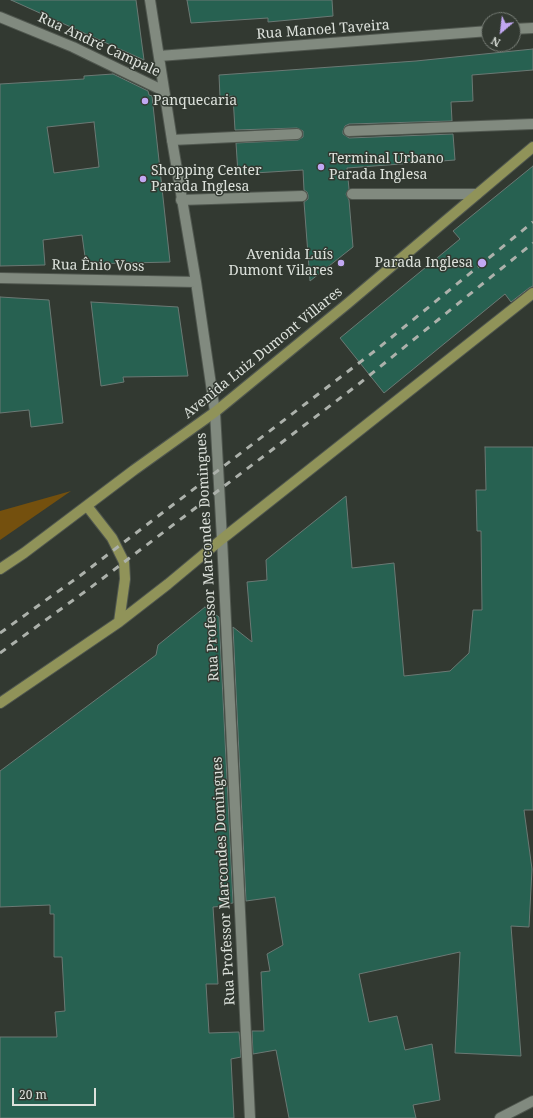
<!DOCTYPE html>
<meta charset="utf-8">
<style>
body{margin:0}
#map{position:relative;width:533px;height:1118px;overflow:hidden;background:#323931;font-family:"Noto Serif",serif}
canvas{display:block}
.north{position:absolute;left:481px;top:12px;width:40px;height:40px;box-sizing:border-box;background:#323931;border:1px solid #767c75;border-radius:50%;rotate:208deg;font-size:11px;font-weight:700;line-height:16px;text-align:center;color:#dce1db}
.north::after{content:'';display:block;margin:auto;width:14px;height:18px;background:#c2a8f3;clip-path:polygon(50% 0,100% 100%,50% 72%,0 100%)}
.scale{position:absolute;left:12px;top:1088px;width:84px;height:18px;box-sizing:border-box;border:2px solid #dce1db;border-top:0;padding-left:5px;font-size:12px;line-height:14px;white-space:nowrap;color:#dce1db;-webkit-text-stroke:3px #323931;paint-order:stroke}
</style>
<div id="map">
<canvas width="533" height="1118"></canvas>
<div class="north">N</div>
<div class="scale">20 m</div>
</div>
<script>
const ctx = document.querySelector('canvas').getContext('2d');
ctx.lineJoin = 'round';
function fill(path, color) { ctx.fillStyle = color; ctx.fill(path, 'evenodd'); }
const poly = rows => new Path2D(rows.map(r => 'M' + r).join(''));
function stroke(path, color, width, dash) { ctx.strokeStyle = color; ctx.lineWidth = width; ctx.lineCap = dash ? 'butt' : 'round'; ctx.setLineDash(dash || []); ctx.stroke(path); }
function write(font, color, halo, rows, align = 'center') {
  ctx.font = font + ' "Noto Serif",serif'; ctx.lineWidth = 3; ctx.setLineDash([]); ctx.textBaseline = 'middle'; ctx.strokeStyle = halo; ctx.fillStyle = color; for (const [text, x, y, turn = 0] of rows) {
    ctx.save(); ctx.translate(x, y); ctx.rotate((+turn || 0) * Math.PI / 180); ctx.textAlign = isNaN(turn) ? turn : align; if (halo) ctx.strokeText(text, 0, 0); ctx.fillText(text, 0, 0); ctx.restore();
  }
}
fill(poly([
 [71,491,0,540,0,511]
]), '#74500e');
const building = poly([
 [11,0,136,0,144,60,11,0],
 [187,0,332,0,333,16,268,22,268,18,191,23,187,0],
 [533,49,533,70,472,75,473,101,451,102,452,121,349,124,345,126,343,131,343,134,349,138,453,134,455,160,347,168,349,189,346,194,349,200,353,247,310,281,304,202,308,199,308,195,307,192,304,190,303,170,238,174,236,143,298,140,303,137,303,131,297,128,235,130,233,96,220,97,219,75,416,61,533,49],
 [113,74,148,91,149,95,152,96,170,262,86,264,82,235,43,240,45,265,0,266,0,84,84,79,84,76,113,74],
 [94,122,99,167,54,173,47,127,94,122],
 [533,166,533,286,529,288,511,302,505,294,384,393,340,338,460,239,453,231,533,166],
 [0,297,49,300,63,423,31,427,29,410,0,413,0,297],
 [91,302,178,307,188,376,123,377,124,382,101,386,91,302],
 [485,447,533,447,533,810,524,810,532,869,529,927,511,926,521,1056,455,1053,460,952,359,974,369,1022,397,1016,405,1050,432,1044,440,1100,413,1105,416,1118,289,1118,276,1050,253,1054,252,1031,264,1031,261,972,270,971,267,954,283,945,275,897,246,901,233,627,252,642,247,582,267,580,266,560,346,496,352,568,394,563,404,676,450,671,469,653,473,610,482,610,481,531,477,531,476,490,486,490,485,447],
 [205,607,219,617,233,903,225,904,225,906,213,907,218,984,206,984,209,1033,239,1032,241,1057,231,1059,234,1118,0,1118,0,1037,57,1037,55,1012,65,1011,62,957,54,957,54,914,50,914,50,905,0,907,0,771,156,655,158,645,205,607]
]);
fill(building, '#276151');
stroke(building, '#6b7974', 1);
const lane = poly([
 [349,131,533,124],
 [172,140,297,134],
 [352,194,477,194],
 [181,200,302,196]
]);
const street = poly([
 [150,0,172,140,196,282,215,412,222,539,250,1118],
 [0,17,73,47,164,91],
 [513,29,533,28],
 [159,56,489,31],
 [0,278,196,282],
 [500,1118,533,1101]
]);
const primary = poly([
 [87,506,112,538,124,562,125,579,119,622],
 [0,569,24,553,134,470,215,412,347,304,533,147],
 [0,703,119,622,168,584,222,539,533,293]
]);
stroke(lane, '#50574f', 12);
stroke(street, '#50574f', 12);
stroke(primary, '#50574f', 12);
stroke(lane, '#818a7f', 10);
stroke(street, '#818a7f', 10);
stroke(primary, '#909359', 10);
stroke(poly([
 [0,633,81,575,376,350,533,222],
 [0,653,90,588,360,383,533,243]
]), '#acb1ab', 3, [7, 7]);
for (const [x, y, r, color] of [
 [145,101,4,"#c2a8f3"],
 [321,167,4,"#c2a8f3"],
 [143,179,4,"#c2a8f3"],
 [341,263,4,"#c2a8f3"],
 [482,263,5,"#c2a8f3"]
]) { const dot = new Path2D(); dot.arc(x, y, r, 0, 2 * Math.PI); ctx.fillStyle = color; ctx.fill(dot); stroke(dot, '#323931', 1.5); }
write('14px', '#dce1db', '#323931', [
 ["Rua Manoel Taveira",323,30,-4],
 ["Rua André Campale",99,45,25],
 ["Rua Ênio Voss",98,266,1],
 ["Avenida Luiz Dumont Villares",263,353,-39],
 ["Rua Professor Marcondes Domingues",208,557,-93],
 ["Rua Professor Marcondes Domingues",224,881,-93]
]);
write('14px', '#dce1db', '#323931', [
 ["Panquecaria",153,101],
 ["Terminal Urbano",329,159],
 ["Parada Inglesa",329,175],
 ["Shopping Center",151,171],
 ["Parada Inglesa",151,187],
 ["Avenida Luís",333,255,"right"],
 ["Dumont Vilares",333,271,"right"],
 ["Parada Inglesa",473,263,"right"]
], 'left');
</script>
